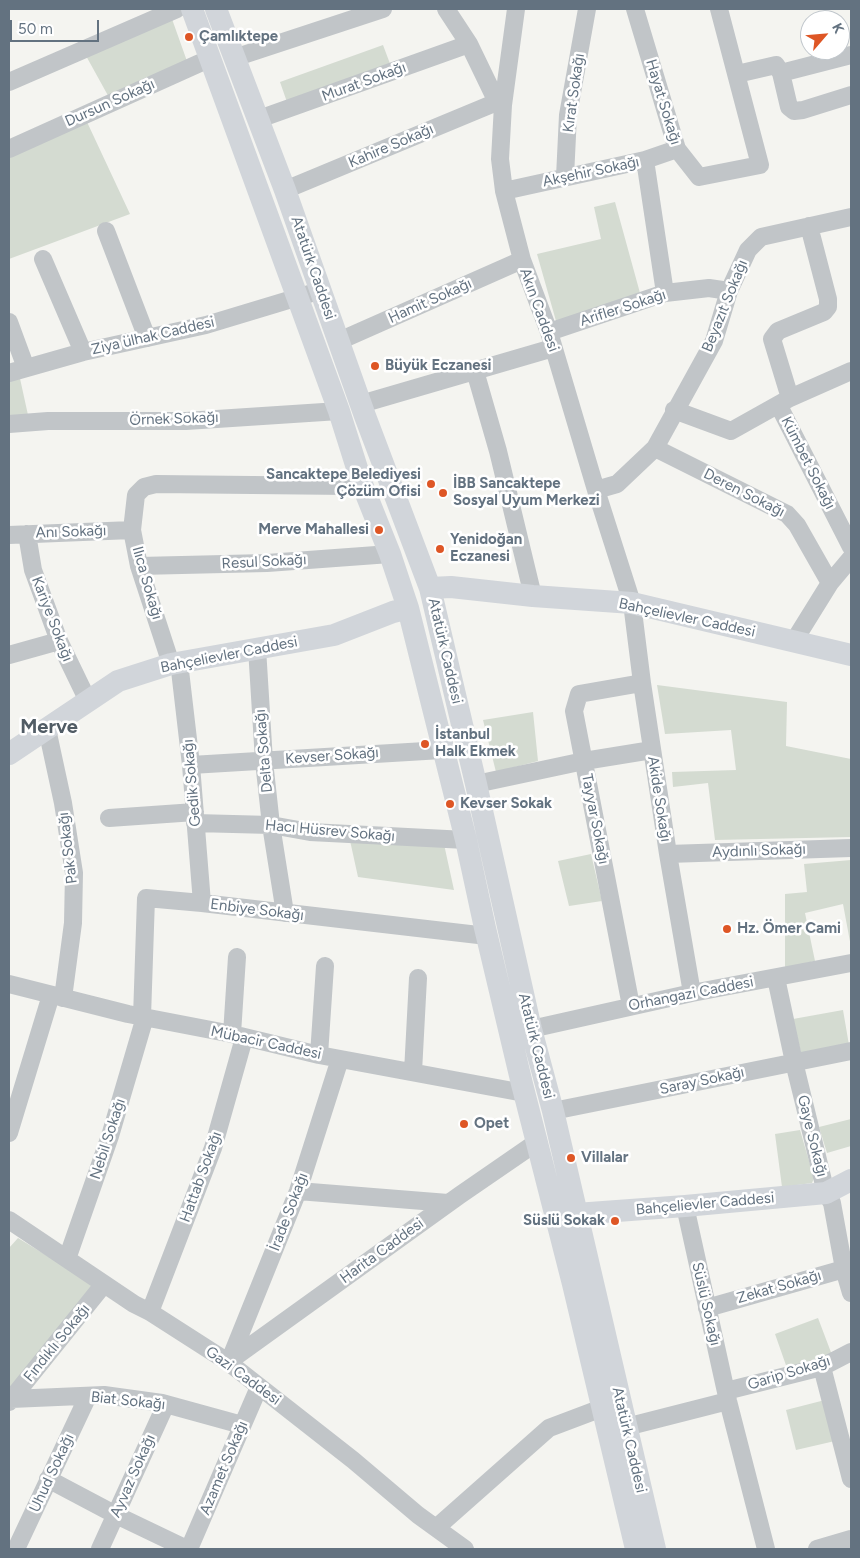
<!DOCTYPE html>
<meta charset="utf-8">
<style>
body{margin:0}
#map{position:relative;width:860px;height:1558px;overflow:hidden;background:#f4f4f0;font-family:Figtree,sans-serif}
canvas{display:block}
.frame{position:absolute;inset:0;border:10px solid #637280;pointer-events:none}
.north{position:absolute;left:800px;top:10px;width:50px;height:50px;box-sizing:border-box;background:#fff;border:1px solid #c1c7cc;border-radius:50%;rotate:63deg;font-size:14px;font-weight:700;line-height:20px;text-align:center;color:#637280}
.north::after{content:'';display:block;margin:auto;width:18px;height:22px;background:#de5625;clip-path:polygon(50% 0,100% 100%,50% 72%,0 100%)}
.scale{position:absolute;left:10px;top:20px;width:89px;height:22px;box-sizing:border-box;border:2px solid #637280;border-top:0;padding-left:6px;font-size:15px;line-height:18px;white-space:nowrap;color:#637280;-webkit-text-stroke:4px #fff;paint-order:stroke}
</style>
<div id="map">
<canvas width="860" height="1558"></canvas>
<div class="frame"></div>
<div class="north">K</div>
<div class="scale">50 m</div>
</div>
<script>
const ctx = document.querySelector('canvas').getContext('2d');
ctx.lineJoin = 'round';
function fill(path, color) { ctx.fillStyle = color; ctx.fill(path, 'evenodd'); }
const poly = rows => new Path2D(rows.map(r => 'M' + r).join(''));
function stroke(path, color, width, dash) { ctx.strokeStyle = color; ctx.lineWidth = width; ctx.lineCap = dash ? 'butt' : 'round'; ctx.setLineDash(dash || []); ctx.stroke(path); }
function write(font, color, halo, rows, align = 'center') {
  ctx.font = font + ' Figtree,sans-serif'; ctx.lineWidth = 5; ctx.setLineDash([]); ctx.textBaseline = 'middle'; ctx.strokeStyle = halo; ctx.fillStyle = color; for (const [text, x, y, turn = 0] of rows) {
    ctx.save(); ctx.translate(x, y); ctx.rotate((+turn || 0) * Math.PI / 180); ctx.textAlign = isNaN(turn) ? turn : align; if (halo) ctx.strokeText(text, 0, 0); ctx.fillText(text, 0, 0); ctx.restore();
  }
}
fill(poly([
 [172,19,188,64,111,101,85,54],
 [383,45,392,69,288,105,280,82],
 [87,122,130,214,9,259,9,155],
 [615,202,640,293,556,321,537,254,601,239,594,207],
 [19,374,28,415,9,417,9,377],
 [657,685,787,702,786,746,851,759,851,837,715,840,708,783,673,787,672,772,736,770,731,730,665,734],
 [533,712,538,761,496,772,483,720],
 [442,835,454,890,358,877,349,836],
 [591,854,602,901,569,906,558,861],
 [851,860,851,947,843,904,805,913,815,961,785,968,785,894,807,892,804,864],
 [843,1010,849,1045,801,1053,793,1019],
 [851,1119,851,1146,827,1153,819,1127],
 [800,1130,814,1178,812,1183,782,1187,775,1134],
 [18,1238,98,1287,9,1395,9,1248],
 [818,1318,832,1355,788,1371,775,1334],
 [825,1400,835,1441,796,1450,786,1410]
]), '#d4dbd1');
stroke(poly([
 [446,9,469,44,497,102,503,105],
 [516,9,503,105,500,159,504,191,522,260,549,332,596,490,632,603,642,683,668,854,692,993],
 [635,9,677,149,699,177,760,165,719,9],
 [234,58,383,9],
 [781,73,789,107,794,111,803,110,851,95],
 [737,74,776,65,781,73,851,55],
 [9,82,177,9],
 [259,119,469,44],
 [9,149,211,58],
 [645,160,665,293],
 [565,177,568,115,587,9],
 [285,190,497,102],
 [504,191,645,160,677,149],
 [106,231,147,338],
 [43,259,83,352],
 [9,322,26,368],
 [549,332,665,293,709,288,729,291],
 [339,341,522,260],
 [475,371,498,451,533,596],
 [9,373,83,352,206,325,322,290],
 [790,398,772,339,778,331,824,312,828,307,828,299,809,226],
 [361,404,553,348],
 [779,406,851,547],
 [674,410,731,431,790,398,851,371],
 [9,424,48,421,186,421,339,411],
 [655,448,787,514,797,525,830,583],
 [596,490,617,484,655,448,714,341,729,291,748,250,761,237,851,217],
 [27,534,33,570,59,641,88,701],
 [9,535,132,530],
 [139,566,267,563,390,554],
 [794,641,830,583,851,558],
 [257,648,264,761,271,825,285,913],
 [9,655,59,641],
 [179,662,191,765,202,903],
 [171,664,139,566,132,530,136,495,144,487,156,484,349,486,362,484],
 [47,729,63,803,74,873,73,923,63,998],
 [191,765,442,750],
 [476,784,584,761,652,750],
 [109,818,195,812],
 [195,823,271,825,310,832,466,840],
 [668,854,851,848],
 [776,978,794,1062,826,1193,832,1203,844,1269,851,1293],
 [9,984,128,1014,232,1034,319,1055,524,1093],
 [631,1006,574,711,579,694,642,683],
 [142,1017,146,898,202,903,487,936],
 [531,1029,692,993,851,963],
 [232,1034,237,957],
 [319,1055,325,966],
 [413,1072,418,978],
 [553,1111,851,1051],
 [9,1133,51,995],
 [298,1191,448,1203],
 [685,1206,728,1401,766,1549],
 [9,1220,134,1304,150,1312,228,1362,353,1460,418,1515,465,1549],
 [67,1259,110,1136,145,1017],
 [707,1308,851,1267],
 [150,1312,213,1148,244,1038],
 [228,1362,460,1195,537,1142],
 [229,1362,298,1191,340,1059],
 [822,1367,851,1479],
 [726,1391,822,1367,851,1352],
 [11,1399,104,1395,162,1403,242,1425],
 [9,1402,104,1284],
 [626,1427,728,1401],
 [48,1479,116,1515,187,1549],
 [436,1528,549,1428,602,1408],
 [16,1549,88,1396],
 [100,1549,166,1404],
 [189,1549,259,1387],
 [817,1549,851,1539]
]), '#c1c5c8', 18);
stroke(poly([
 [192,9,339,411,362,484,390,554,408,608,466,840,485,928,522,1084,573,1284,636,1549],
 [216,9,285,190,365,416,430,588,476,784,531,1029,553,1111,655,1549],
 [430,588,451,587,533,596,632,603,851,655],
 [9,754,118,681,171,664,334,635,393,612,408,608],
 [562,1218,576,1214,685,1206,826,1193,851,1180]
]), '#d1d5da', 22);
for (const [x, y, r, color] of [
 [189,37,5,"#de5625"],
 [375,366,5,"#de5625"],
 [431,484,5,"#de5625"],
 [443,493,5,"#de5625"],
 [379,530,5,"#de5625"],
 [440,549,5,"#de5625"],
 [425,744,5,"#de5625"],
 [450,804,5,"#de5625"],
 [727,929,5,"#de5625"],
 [464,1124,5,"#de5625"],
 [571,1158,5,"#de5625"],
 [615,1221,5,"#de5625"]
]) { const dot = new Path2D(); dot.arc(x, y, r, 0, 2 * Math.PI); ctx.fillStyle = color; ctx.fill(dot); stroke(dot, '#fff', 2); }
write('bold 15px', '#637280', '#fff', [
 ["Çamlıktepe",199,37],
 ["Büyük Eczanesi",385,366],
 ["Sancaktepe Belediyesi",421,475,"right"],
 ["Çözüm Ofisi",421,492,"right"],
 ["İBB Sancaktepe",453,484],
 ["Sosyal Uyum Merkezi",453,501],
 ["Merve Mahallesi",369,530,"right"],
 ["Yenidoğan",450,540],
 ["Eczanesi",450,557],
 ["İstanbul",435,735],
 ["Halk Ekmek",435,752],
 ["Kevser Sokak",460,804],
 ["Hz. Ömer Cami",737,929],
 ["Opet",474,1124],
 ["Villalar",581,1158],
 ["Süslü Sokak",605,1221,"right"]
], 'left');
write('15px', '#637280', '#fff', [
 ["Murat Sokağı",364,82,-20],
 ["Kırat Sokağı",574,93,-82],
 ["Hayat Sokağı",663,102,73],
 ["Dursun Sokağı",110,103,-24],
 ["Kahire Sokağı",391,146,-23],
 ["Akşehir Sokağı",591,172,-12],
 ["Atatürk Caddesi",313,268,71],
 ["Hamit Sokağı",430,301,-24],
 ["Beyazıt Sokağı",725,306,-68],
 ["Arifler Sokağı",623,308,-18],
 ["Akın Caddesi",539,310,70],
 ["Ziya ülhak Caddesi",153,336,-13],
 ["Örnek Sokağı",174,419,-2],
 ["Kümbet Sokağı",808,463,63],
 ["Deren Sokağı",744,493,27],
 ["Anı Sokağı",71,532,-2],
 ["Resul Sokağı",264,562,-3],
 ["Ilıca Sokağı",147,583,74],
 ["Bahçelievler Caddesi",687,618,12],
 ["Kariye Sokağı",52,619,69],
 ["Atatürk Caddesi",445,651,77],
 ["Bahçelievler Caddesi",229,655,-11],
 ["Delta Sokağı",264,751,-95],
 ["Kevser Sokağı",332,756,-4],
 ["Gedik Sokağı",192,783,-95],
 ["Akide Sokağı",659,799,81],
 ["Tayyar Sokağı",595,819,79],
 ["Hacı Hüsrev Sokağı",330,831,5],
 ["Pak Sokağı",68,848,-97],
 ["Aydınlı Sokağı",759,851,-2],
 ["Enbiye Sokağı",257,910,7],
 ["Orhangazi Caddesi",691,994,-11],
 ["Mübacir Caddesi",266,1043,12],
 ["Atatürk Caddesi",536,1046,76],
 ["Saray Sokağı",702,1081,-12],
 ["Gaye Sokağı",812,1136,76],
 ["Nebil Sokağı",108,1139,-72],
 ["Hattab Sokağı",201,1177,-70],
 ["Bahçelievler Caddesi",705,1204,-5],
 ["İrade Sokağı",289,1212,-69],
 ["Harita Caddesi",382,1251,-36],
 ["Zekat Sokağı",779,1287,-16],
 ["Süslü Sokağı",706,1304,77],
 ["Fındıklı Sokağı",57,1343,-51],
 ["Garip Sokağı",789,1373,-17],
 ["Gazi Caddesi",243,1376,36],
 ["Biat Sokağı",128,1401,6],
 ["Atatürk Caddesi",629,1440,77],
 ["Azamet Sokağı",224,1468,-67],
 ["Uhud Sokağı",52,1473,-65],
 ["Ayvaz Sokağı",133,1476,-66]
]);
write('bold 20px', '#515c65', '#fff', [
 ["Merve",49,727]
]);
</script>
